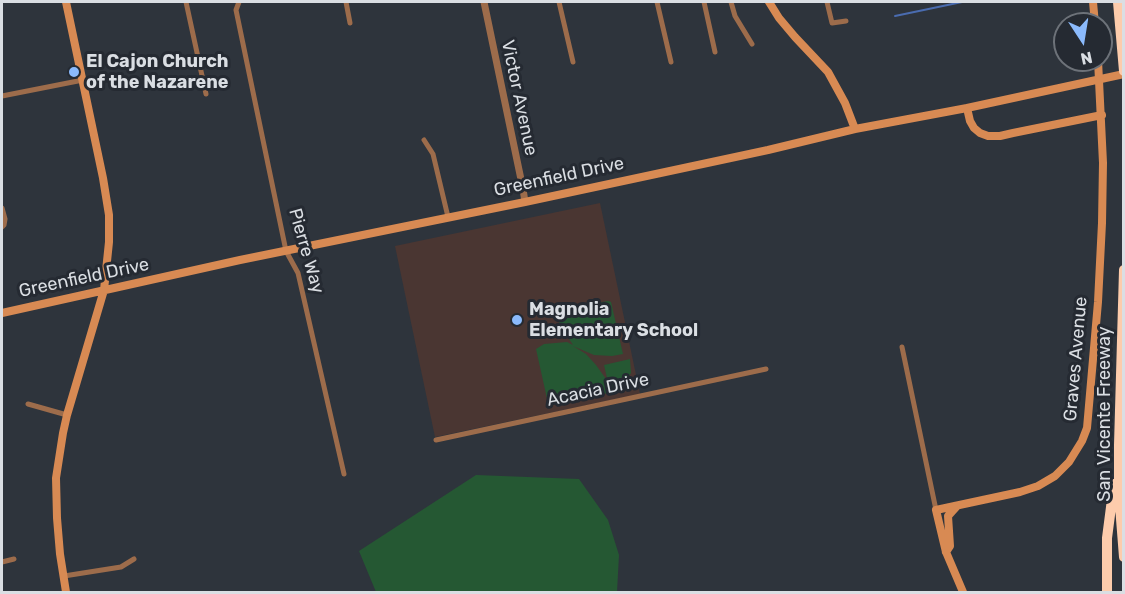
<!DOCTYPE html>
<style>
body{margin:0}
#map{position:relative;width:1125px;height:594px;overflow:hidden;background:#2e343c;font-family:Rubik,sans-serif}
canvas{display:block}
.frame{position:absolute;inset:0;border:3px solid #dadee3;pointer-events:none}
.north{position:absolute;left:1053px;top:12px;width:60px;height:60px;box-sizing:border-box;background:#252a32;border:2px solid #6d7279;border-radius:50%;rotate:168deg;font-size:16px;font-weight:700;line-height:24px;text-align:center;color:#dadee3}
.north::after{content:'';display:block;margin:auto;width:21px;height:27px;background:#8bbafc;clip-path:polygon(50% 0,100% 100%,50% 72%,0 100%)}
</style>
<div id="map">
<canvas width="1125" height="594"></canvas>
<div class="frame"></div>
<div class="north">N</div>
</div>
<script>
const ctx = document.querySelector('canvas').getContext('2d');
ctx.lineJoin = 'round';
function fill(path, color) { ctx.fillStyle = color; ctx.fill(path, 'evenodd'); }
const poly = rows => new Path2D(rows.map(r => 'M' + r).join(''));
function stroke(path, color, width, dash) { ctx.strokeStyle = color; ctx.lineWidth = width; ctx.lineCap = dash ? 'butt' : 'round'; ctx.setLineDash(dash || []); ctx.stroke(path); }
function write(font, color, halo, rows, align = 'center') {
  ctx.font = font + ' Rubik,sans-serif'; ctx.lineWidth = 6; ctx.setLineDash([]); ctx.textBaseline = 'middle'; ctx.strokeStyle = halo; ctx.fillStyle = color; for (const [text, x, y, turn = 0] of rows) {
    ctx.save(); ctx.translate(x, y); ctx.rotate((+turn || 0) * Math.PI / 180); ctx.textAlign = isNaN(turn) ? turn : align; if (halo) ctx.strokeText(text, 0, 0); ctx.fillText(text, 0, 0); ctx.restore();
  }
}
fill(poly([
 [600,203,640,394,435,437,395,246]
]), '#4a3632');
fill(poly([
 [608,301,611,302,623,354,612,356,594,355,573,346,586,354,596,365,606,379,608,393,551,405,548,403,536,349,544,344,567,342,573,345,560,325,555,310],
 [630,359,631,373,622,385,610,391,604,365],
 [476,475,579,479,608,520,619,555,617,592,376,592,359,551]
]), '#255833');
stroke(poly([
 [895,16,962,2]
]), '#4a6cb0', 2);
stroke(poly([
 [186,2,206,94],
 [239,2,236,10,286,251,298,273,344,474],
 [346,2,350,23],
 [559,2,573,62],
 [657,2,671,62],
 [704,2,715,52],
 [731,2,735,16,752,44],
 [827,2,832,23,846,21],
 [2,96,83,80],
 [424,140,433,154,448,217],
 [2,208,5,219,4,225,2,227],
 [902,347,936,510],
 [28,404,67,415],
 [436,440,766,369],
 [2,562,14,559],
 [64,576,121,567,134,559]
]), '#9d6c4b', 5);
stroke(poly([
 [484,2,523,189,525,202]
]), '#9d6c4b', 7);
stroke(poly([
 [769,2,779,18,795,37,828,72,845,103,855,129],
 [1093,2,1095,24],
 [967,108,970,121,974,128,980,133,988,136,1000,136,1013,133,1102,115],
 [2,313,240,260,525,202,768,150,855,129,967,108,1124,74],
 [946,552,950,546,948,516,957,506],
 [66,592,60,554,57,518,56,478,63,433,67,415,104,290,109,242,109,215,103,178,66,2],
 [963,592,946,552,936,510,1020,492,1038,486,1055,476,1069,462,1082,441,1087,428,1098,302,1102,223,1103,163,1098,60]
]), '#d88a53', 8);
stroke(poly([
 [1118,2,1124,71],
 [1124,270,1119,445,1119,493,1124,557],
 [1107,592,1107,538,1114,484]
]), '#fdccac', 10);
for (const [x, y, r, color] of [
 [74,72,6,"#8bbafc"],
 [517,320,6,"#8bbafc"]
]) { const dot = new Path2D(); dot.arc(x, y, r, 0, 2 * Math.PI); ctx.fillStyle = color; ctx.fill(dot); stroke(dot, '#252a32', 2); }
write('bold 18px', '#dadee3', '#252a32', [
 ["El Cajon Church",86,62],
 ["of the Nazarene",86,83],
 ["Magnolia",529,310],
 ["Elementary School",529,331]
], 'left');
write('18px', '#dadee3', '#252a32', [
 ["Victor Avenue",519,98,78],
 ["Greenfield Drive",559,177,-12],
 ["Pierre Way",306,251,74],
 ["Greenfield Drive",84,278,-12],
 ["Graves Avenue",1076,359,-85],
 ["Acacia Drive",598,390,-12],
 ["San Vicente Freeway",1105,414,-90]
]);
</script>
